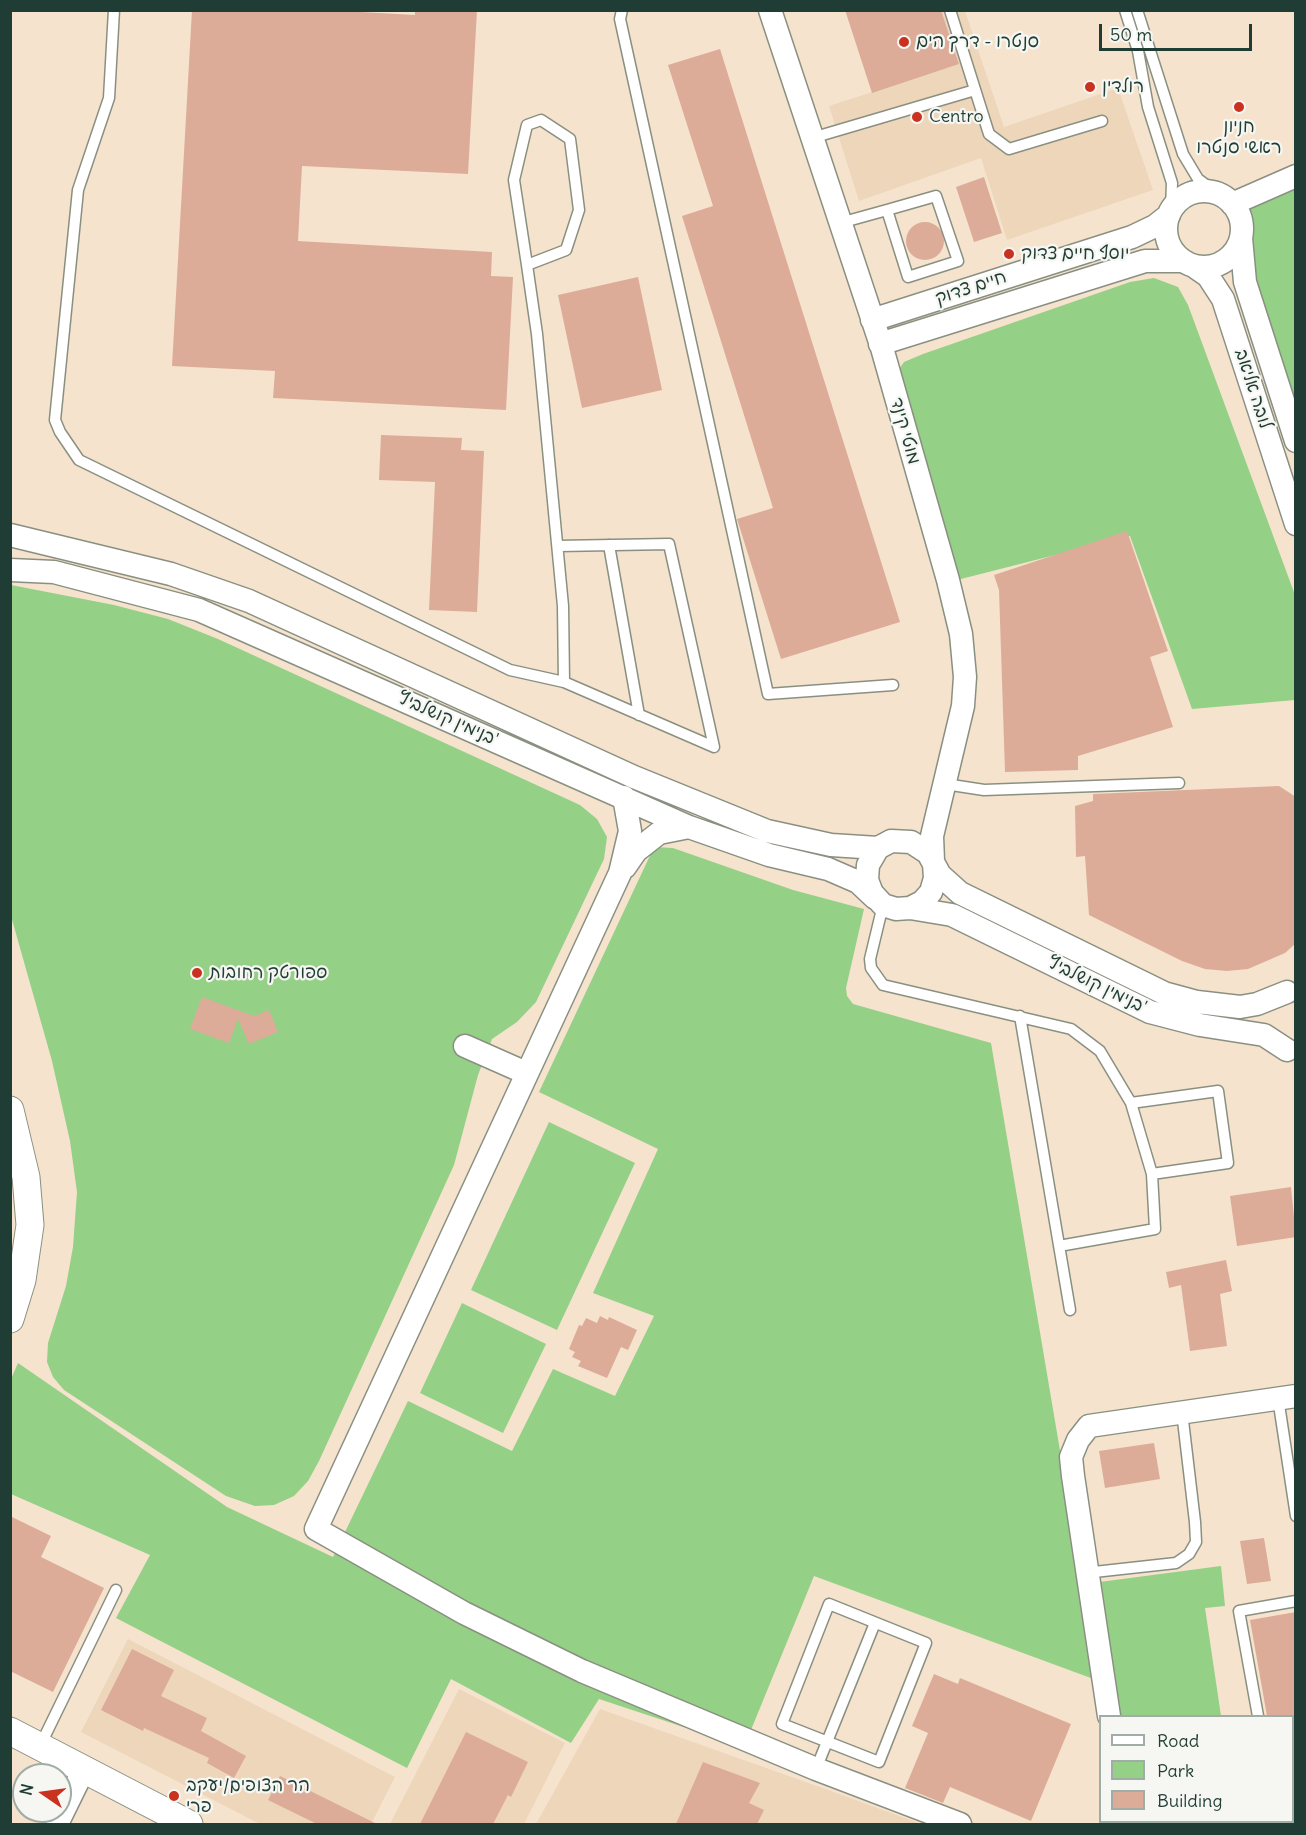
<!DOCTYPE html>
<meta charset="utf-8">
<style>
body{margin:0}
#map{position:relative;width:1306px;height:1835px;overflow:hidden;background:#f5e3ce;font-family:Delius,sans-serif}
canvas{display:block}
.frame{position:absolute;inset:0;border:12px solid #1f3d34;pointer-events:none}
.legend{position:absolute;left:1099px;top:1715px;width:195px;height:108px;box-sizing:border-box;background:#f6f6f2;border:2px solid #a0aca6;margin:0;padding:8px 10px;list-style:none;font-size:18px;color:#1f3d34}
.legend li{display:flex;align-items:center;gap:12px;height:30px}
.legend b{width:30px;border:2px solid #a0aca6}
.north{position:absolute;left:12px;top:1763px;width:60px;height:60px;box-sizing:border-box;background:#f6f6f2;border:2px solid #a0aca6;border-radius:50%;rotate:283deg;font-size:16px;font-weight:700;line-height:24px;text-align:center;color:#1f3d34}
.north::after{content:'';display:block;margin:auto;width:21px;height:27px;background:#c8321e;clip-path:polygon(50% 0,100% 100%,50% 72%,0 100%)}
.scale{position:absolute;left:1099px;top:24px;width:153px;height:27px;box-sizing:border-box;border:3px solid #1f3d34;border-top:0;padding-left:8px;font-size:18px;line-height:21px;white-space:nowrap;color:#1f3d34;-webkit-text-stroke:4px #f6f6f2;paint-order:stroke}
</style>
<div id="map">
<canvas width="1306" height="1835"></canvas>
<div class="frame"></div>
<ul class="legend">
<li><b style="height:8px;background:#fff"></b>Road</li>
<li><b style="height:16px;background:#94d086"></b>Park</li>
<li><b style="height:16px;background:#ddac98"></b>Building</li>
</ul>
<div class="north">N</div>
<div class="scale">50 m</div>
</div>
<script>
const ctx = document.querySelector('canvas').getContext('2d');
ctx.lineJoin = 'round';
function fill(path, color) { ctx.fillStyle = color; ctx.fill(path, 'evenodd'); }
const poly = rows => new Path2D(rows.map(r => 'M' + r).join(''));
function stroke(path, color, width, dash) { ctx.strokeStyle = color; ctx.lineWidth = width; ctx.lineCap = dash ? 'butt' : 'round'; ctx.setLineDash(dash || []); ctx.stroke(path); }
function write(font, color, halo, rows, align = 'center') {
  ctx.font = font + ' Delius,"Playpen Sans Hebrew",sans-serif'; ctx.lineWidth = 4.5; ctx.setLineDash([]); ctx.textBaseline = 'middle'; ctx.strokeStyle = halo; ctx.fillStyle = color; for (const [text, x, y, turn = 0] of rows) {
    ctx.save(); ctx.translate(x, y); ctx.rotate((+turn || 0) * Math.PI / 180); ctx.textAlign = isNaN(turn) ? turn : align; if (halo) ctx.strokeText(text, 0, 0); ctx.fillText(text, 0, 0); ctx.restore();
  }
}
fill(poly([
 [941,11,965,11,1004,127,1118,88,1153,190,1007,240,981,158,859,201,829,106,959,64],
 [128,1639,395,1777,371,1824,260,1824,81,1732],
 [459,1689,565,1743,524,1824,390,1824],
 [600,1709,831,1791,921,1824,536,1824]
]), '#eed6bb');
fill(poly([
 [1295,182,1295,420,1251,275,1248,235,1252,199],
 [1154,278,1178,287,1188,305,1295,595,1295,700,1192,709,1130,536,953,581,897,372,904,362,923,354,1130,282],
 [11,585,114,605,168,619,218,639,580,805,597,819,607,837,604,859,536,1002,517,1022,492,1039,478,1075,454,1165,319,1461,308,1481,294,1496,274,1505,255,1506,226,1496,64,1390,53,1377,47,1362,48,1343,66,1286,73,1247,77,1192,70,1141,52,1061,11,916],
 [654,847,673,848,793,890,864,909,846,988,847,996,853,1004,991,1043,1099,1681,814,1576,744,1747,599,1699,571,1743,451,1679,407,1768,116,1618,150,1555,11,1494,11,1379,18,1363,227,1507,333,1557,408,1401,512,1451,553,1369,615,1396,654,1316,593,1293,658,1149,539,1092],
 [549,1122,635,1163,557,1330,471,1290],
 [462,1303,546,1344,503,1433,420,1393],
 [1221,1566,1225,1606,1205,1608,1221,1716,1112,1716,1092,1583],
 [1293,1813,1295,1813,1295,1824,1157,1824,1153,1822,1292,1822]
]), '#94d086');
fill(poly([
 [192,10,324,10,415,15,415,10,477,10,468,174,302,166,298,241,492,252,491,276,513,277,506,410,273,398,275,371,172,366],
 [845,10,941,10,959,64,872,93],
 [720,49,900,622,781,659,737,519,773,508,682,216,713,206,668,65],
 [984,177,1002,233,974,242,956,187],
 '906 241a19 19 0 1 1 38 0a19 19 0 1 1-38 0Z',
 [638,277,662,390,582,408,558,295],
 [381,435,462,438,461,450,484,451,477,612,429,610,435,482,379,480],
 [1127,531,1168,651,1150,657,1173,727,1078,756,1078,770,1005,772,999,590,994,575],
 [1279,786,1296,797,1296,943,1285,953,1248,969,1227,971,1205,969,1182,961,1089,915,1085,856,1076,857,1075,806,1093,801,1093,794],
 [202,997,254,1016,269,1010,278,1032,249,1044,238,1019,229,1043,190,1029],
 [1291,1187,1296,1237,1237,1246,1230,1196],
 [1226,1260,1232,1291,1220,1294,1227,1346,1190,1351,1181,1285,1169,1288,1166,1272],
 [600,1316,608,1320,609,1317,637,1330,628,1350,621,1347,607,1378,578,1366,581,1361,572,1357,575,1352,569,1349,579,1325,582,1326,586,1318,597,1323],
 [1154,1443,1160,1479,1105,1488,1099,1451],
 [10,1516,51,1536,41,1557,104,1588,53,1692,10,1671],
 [1264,1538,1271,1581,1247,1584,1240,1541],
 [1296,1612,1296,1716,1267,1716,1250,1620],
 [132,1649,174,1670,161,1696,207,1718,201,1731,246,1756,234,1778,207,1763,209,1758,144,1728,143,1731,101,1710],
 [934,1674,958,1684,960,1678,1071,1724,1031,1821,950,1787,943,1803,905,1788,928,1733,912,1726],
 [466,1732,528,1762,511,1797,508,1795,493,1824,420,1824],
 [703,1762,760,1783,749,1803,764,1810,757,1824,676,1824],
 [280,1776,377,1824,317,1824,268,1800]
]), '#ddac98');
const service = poly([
 [114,10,109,98,78,190,55,420,60,432,79,460,510,670,564,682,563,606,537,334,527,265,514,180,527,125,541,120,570,139,579,210,566,250,527,265],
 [622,10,620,19,768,694,893,685],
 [950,10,989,134,1009,149,1102,121],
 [1125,10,1138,51,1148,107,1172,183,1171,209],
 [1137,10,1183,154,1198,179,1218,194],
 [812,138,975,90],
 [840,223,887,210,936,196,958,261,908,277,887,210],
 [609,545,639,715],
 [558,546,669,544,714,747,564,682],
 [945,784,984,790,1179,783],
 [883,905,870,959,871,968,883,985,1071,1029,1100,1051,1131,1103,1152,1174,1155,1229,1059,1246],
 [1020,1016,1070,1310],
 [1131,1103,1218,1091,1228,1163,1152,1174],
 [1278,1398,1296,1516],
 [1085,1573,1176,1563,1189,1554,1196,1542,1195,1522,1182,1412],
 [829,1604,926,1643,879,1762,782,1724,829,1604],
 [1258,1716,1239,1611,1296,1601],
 [40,1746,116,1590],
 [816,1769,875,1623],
 [1292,1801,1296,1800]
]);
const minor = poly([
 [770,10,882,348,948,580,961,634,965,677,963,706,932,836,933,861],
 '1166 229a38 38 0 1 1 76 0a38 38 0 1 1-76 0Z',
 [1232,204,1296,176],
 [1241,238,1245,282,1296,441],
 [1192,265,1208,276,1223,299,1296,524],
 [872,320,1132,237,1155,226,1169,215],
 [880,344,1145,261,1183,261],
 [10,535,171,574,249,601,634,777,767,831,831,845,878,848],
 [10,570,54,572,199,610,689,827,769,855,828,869,858,882,875,898],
 [624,797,630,831,620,873,316,1529,464,1613,582,1671,816,1769,960,1824],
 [934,864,935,878,931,892,922,902,910,908,896,909,883,905,872,893,867,880,868,865,878,848,891,841,911,842,928,853,940,875,960,893,1164,993,1197,1002,1240,1007,1257,1004,1287,992],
 [625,867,636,851,659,833,689,827],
 [910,908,952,915,1150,1012,1200,1025,1264,1035,1287,1050],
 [465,1046,526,1073],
 [1109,1716,1073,1476,1071,1457,1078,1440,1089,1426,1296,1396],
 [1134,1822,1137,1824],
 [57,1824,84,1769]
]);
const tertiary = poly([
 [10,1110,26,1177,30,1225,22,1280,10,1319],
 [10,1731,189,1824]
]);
stroke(service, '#8a9081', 13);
stroke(minor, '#8a9081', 25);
stroke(tertiary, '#8a9081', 29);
stroke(service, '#fff', 10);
stroke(minor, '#fff', 22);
stroke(tertiary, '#fff', 27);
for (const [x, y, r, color] of [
 [904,42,6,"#c8321e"],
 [1090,87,6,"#c8321e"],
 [1239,107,6,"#c8321e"],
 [917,117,6,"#c8321e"],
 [1009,254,6,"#c8321e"],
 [197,973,6,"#c8321e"],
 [174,1796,6,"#c8321e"]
]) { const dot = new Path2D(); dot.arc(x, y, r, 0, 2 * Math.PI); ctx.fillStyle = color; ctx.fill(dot); stroke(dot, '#f6f6f2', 2); }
write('18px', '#1f3d34', '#f6f6f2', [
 ["סנטרו - דרך הים",916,42],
 ["רולדין",1102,87],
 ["Centro",929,117],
 ["חניון",1239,127,"center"],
 ["ראשי סנטרו",1239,148,"center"],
 ["יוסף חיים צדוק",1021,254],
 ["ספורטק רחובות",209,973],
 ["הר הצופים/יעקב",186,1786],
 ["פרי",186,1807]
], 'left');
write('18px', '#1f3d34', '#f6f6f2', [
 ["חיים צדוק",971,288,-18],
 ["לובה אליאב",1253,389,72],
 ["מוטי קינד",905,431,74],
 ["בנימין קושלביץ'",448,719,24],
 ["בנימין קושלביץ'",1097,985,26]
]);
</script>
